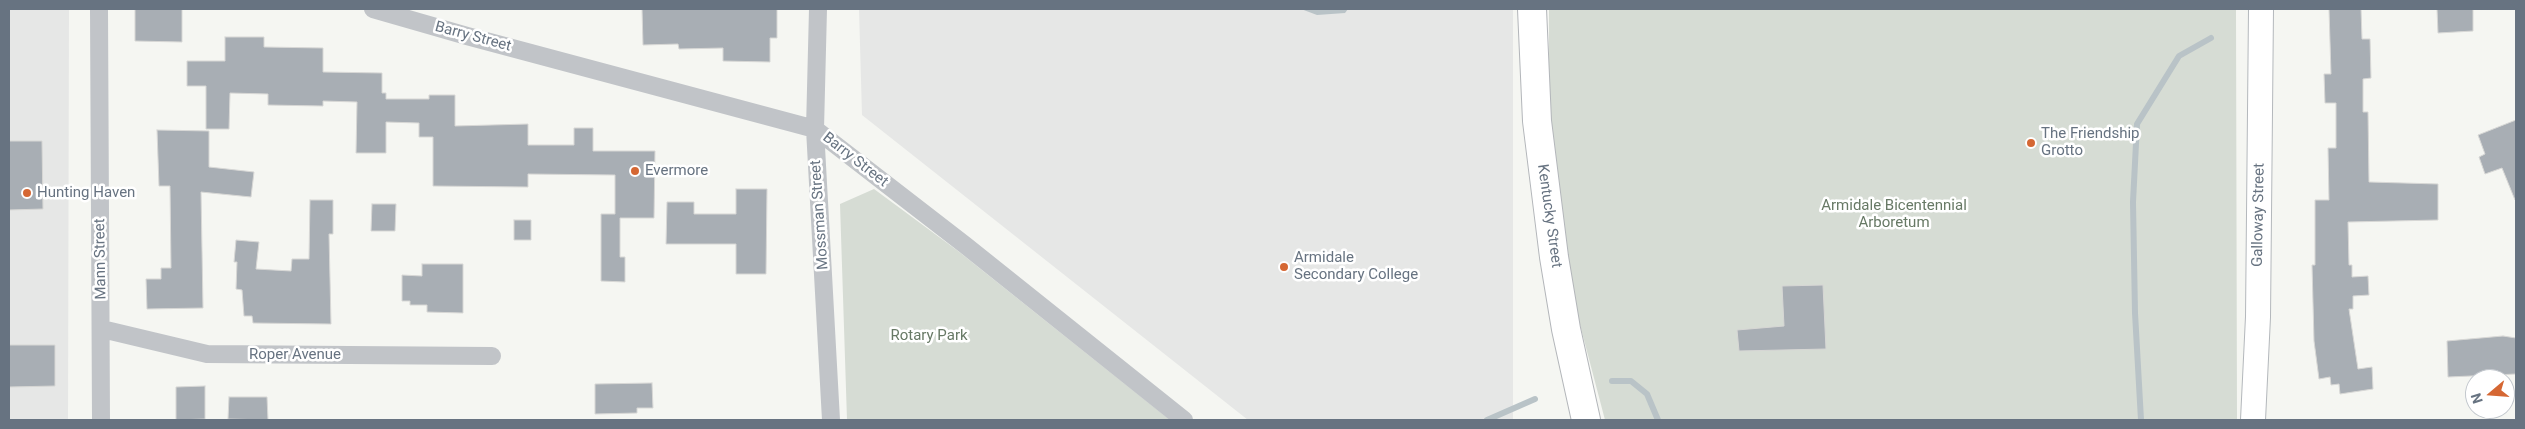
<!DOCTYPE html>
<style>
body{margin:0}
#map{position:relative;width:2525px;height:429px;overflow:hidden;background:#f5f6f2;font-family:Roboto,sans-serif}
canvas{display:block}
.frame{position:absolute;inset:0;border:10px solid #677381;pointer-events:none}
.north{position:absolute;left:2465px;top:369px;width:50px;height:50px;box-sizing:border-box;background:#fff;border:1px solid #c2c7cd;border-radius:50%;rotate:252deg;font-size:14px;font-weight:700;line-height:20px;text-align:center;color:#677381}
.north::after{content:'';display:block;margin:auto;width:18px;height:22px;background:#d56733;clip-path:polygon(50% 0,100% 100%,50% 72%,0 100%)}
</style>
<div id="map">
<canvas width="2525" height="429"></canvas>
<div class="frame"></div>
<div class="north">N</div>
</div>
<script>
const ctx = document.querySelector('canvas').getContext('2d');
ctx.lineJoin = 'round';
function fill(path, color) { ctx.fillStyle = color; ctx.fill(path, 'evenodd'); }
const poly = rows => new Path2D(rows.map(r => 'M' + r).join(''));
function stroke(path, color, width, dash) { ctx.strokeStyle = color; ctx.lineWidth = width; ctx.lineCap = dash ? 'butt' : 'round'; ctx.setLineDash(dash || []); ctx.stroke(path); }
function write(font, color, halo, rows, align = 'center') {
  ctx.font = font + ' Roboto,sans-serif'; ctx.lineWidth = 5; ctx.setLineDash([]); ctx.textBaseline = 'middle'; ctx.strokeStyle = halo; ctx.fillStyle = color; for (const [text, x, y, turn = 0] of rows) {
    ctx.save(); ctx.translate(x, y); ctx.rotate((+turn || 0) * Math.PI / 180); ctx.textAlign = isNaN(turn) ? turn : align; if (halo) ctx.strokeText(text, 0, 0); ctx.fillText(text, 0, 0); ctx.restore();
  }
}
fill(poly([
 [9,9,69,9,68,420,9,420],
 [859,9,1513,9,1513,420,1248,420,862,115]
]), '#e6e7e6');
fill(poly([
 [1549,9,2236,9,2237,420,1605,420,1578,317,1564,242,1549,103],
 [874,189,958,251,1170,420,847,420,840,204]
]), '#d6dcd4');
fill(poly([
 [1301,9,1348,9,1345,13,1317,15]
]), '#b9c3c7');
stroke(poly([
 [1612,381,1631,381,1647,394,1658,420],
 [1487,420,1535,399],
 [2141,420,2135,313,2133,202,2137,124,2179,56,2211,38]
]), '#b9c3c7', 6);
const building = poly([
 [135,9,182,9,182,42,135,41,135,9],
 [642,9,777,9,777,38,770,38,770,62,723,61,723,48,679,49,678,44,643,45,642,9],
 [2329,9,2361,9,2362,39,2370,39,2371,78,2363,79,2363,112,2368,112,2369,182,2438,184,2438,220,2348,222,2349,265,2352,265,2352,277,2368,276,2369,295,2353,296,2353,309,2349,309,2358,369,2372,367,2373,389,2340,394,2339,384,2331,385,2330,377,2319,379,2314,341,2312,265,2315,265,2315,200,2329,200,2328,148,2336,148,2336,103,2325,103,2324,74,2331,74,2329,9],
 [2437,9,2473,9,2473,31,2438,33,2437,9],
 [225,37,264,37,264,47,323,48,323,72,382,73,382,93,386,93,386,99,429,99,429,95,455,95,455,126,528,124,528,145,574,145,574,128,593,128,593,151,655,151,654,218,620,218,620,257,625,257,625,282,601,281,601,214,615,214,615,175,528,174,528,187,433,186,433,137,419,137,419,123,386,122,386,153,356,153,357,102,323,101,323,106,268,105,268,94,230,93,229,129,206,129,206,86,187,86,187,61,225,61,225,37],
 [2516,120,2516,200,2515,200,2502,168,2485,174,2479,157,2485,154,2478,135,2516,120],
 [157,130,209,131,209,167,254,172,251,197,201,192,203,308,147,309,146,279,161,279,161,268,171,268,170,186,159,186,157,130],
 [9,141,42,141,43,209,9,210,9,141],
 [736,189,767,189,766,274,736,274,736,244,666,244,667,202,694,202,694,214,736,214,736,189],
 [310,200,333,200,333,234,329,234,331,324,253,323,252,316,244,316,242,290,236,289,237,262,234,262,236,240,259,242,256,269,291,271,292,259,309,259,310,200],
 [372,204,396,204,395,231,371,231,372,204],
 [514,220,531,220,531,240,514,240,514,220],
 [422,264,463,264,463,313,427,312,427,305,410,305,410,301,402,301,402,275,422,276,422,264],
 [1823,285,1826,349,1739,351,1737,330,1784,326,1782,286,1823,285],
 [2503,336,2516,338,2516,374,2448,377,2447,341,2503,336],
 [9,345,55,345,55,386,9,387,9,345],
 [652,383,653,408,637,408,637,413,595,414,595,384,652,383],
 [205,386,205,419,176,420,176,387,205,386],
 [229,397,267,397,268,420,228,419,229,397]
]);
fill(building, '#a8aeb4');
stroke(building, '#d7d7d5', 1);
const secondary = poly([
 [2253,420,2258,317,2261,9]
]);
const primary = poly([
 [1532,9,1537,121,1554,257,1566,329,1586,420]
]);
stroke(secondary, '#b4b8bc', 26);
stroke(primary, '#b3b6ba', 30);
stroke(poly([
 [99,9,101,420],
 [373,9,467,36,815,129,965,245,1184,420],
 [818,9,815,129,831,420],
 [102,329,207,354,492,356]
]), '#c1c4c8', 18);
stroke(secondary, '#fff', 24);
stroke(primary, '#fff', 28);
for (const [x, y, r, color] of [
 [2031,143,5,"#d56733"],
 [635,171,5,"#d56733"],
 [27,193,5,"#d56733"],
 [1284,267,5,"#d56733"]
]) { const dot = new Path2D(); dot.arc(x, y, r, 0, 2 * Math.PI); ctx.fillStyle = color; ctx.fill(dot); stroke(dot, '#fff', 2); }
write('15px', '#677381', '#fff', [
 ["Barry Street",473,37,15],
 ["Barry Street",855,160,38],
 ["Mossman Street",820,215,-94],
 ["Galloway Street",2259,215,-89],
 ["Kentucky Street",1549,216,82],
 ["Mann Street",101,259,-91],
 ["Roper Avenue",295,355]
]);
write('15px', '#677381', '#fff', [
 ["The Friendship",2041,134],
 ["Grotto",2041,151],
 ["Evermore",645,171],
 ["Hunting Haven",37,193],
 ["Armidale",1294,258],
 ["Secondary College",1294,275]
], 'left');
write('15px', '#677965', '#fff', [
 ["Armidale Bicentennial",1894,206],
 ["Arboretum",1894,223],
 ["Rotary Park",929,336]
]);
</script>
